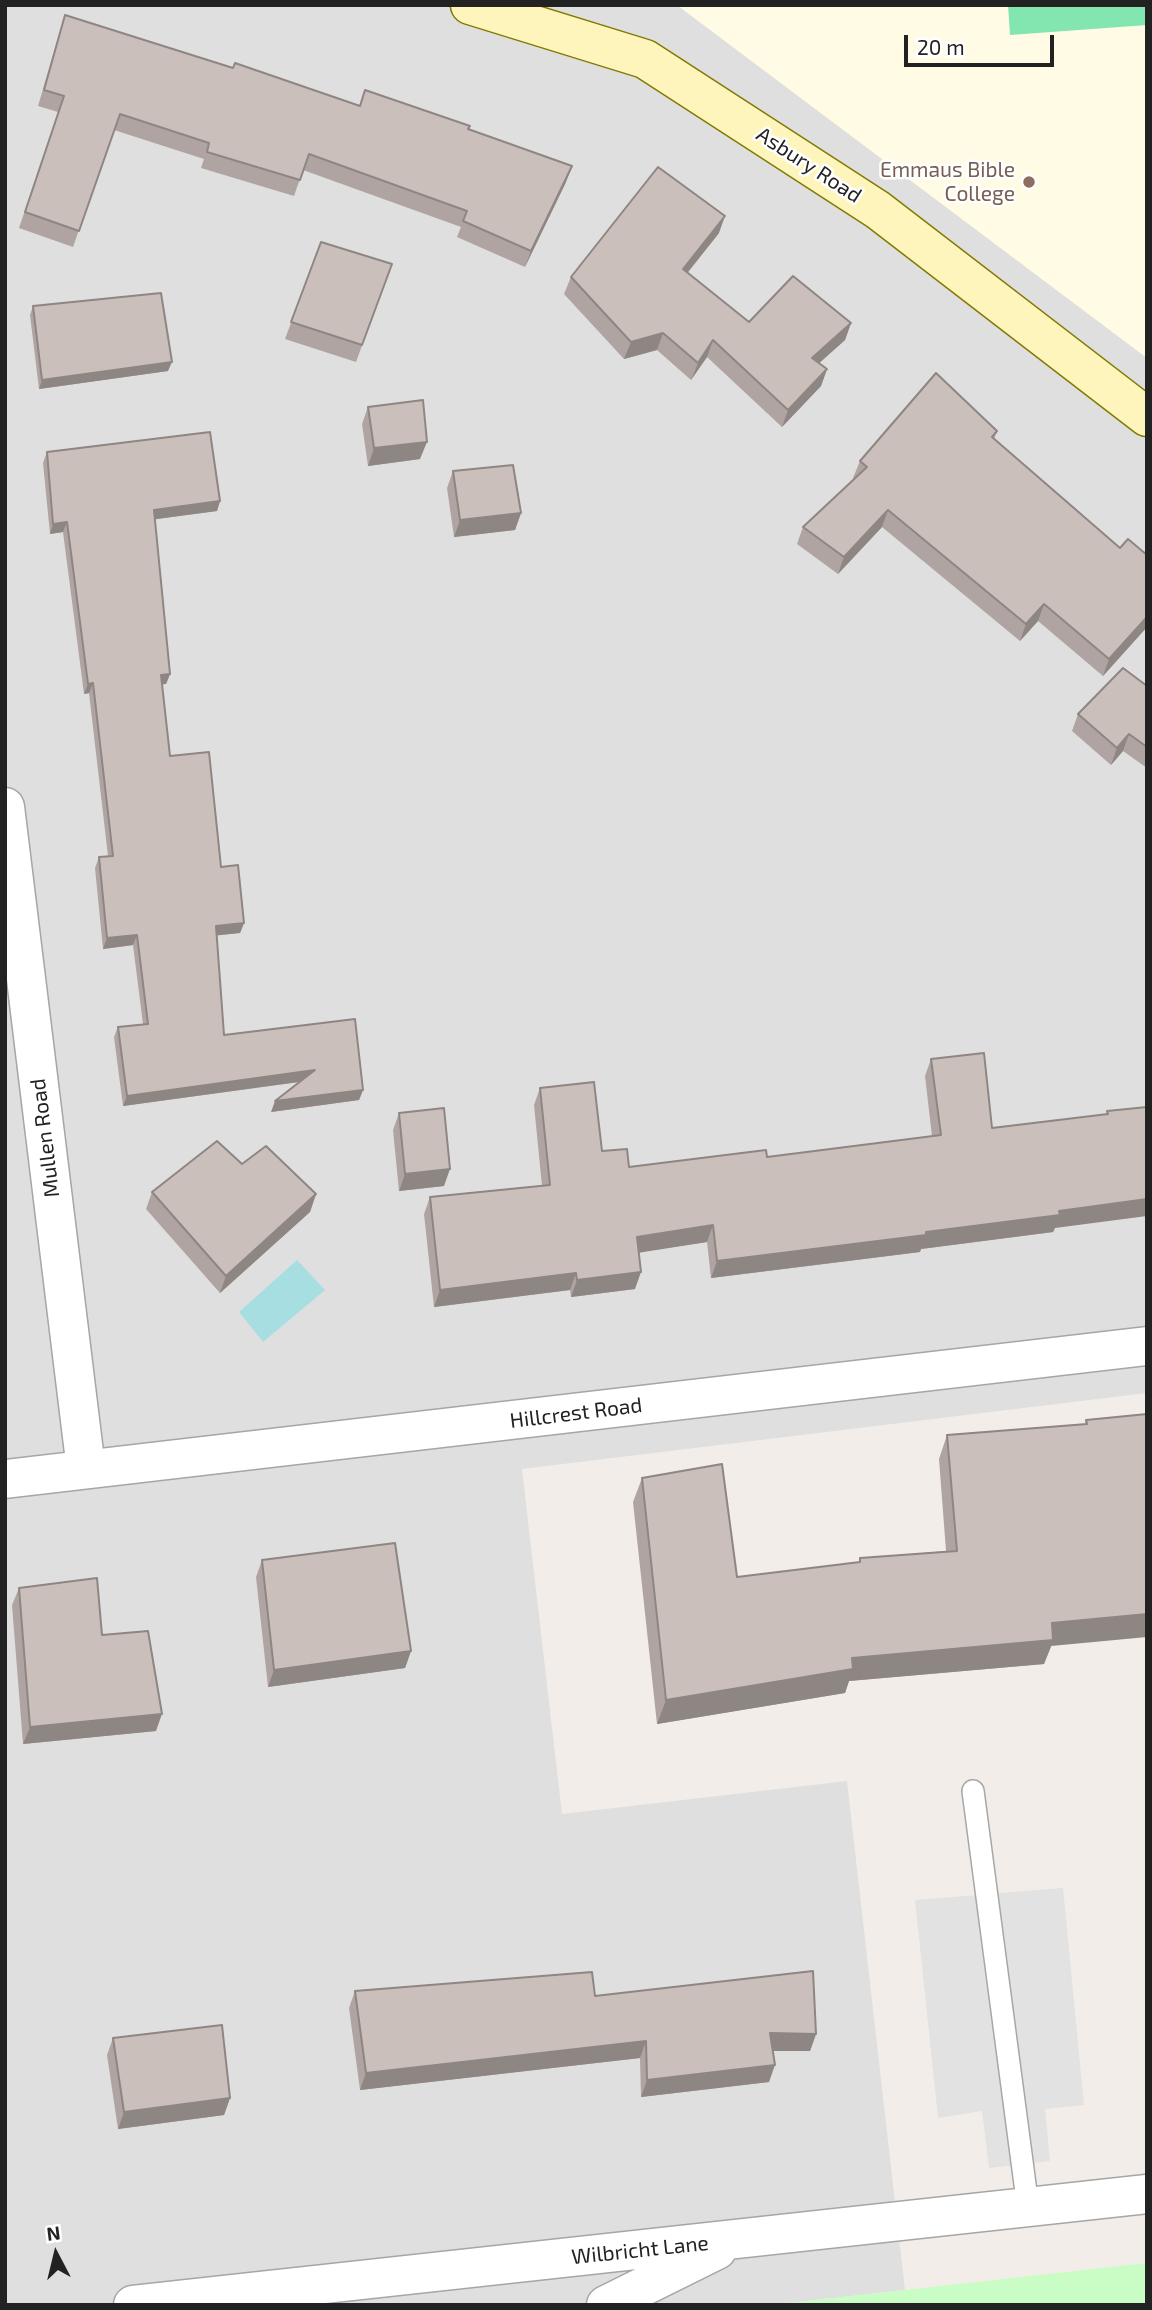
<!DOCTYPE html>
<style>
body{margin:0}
#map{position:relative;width:1152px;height:2310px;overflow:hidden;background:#f2ede8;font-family:"Exo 2",sans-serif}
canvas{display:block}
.frame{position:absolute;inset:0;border:7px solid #222;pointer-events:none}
.north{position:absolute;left:21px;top:2219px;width:70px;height:70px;-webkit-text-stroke:5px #fff;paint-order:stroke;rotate:353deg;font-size:19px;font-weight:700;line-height:28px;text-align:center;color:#222}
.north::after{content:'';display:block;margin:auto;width:24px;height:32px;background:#222;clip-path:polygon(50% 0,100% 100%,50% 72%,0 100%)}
.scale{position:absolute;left:904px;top:35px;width:150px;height:32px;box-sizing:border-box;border:4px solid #222;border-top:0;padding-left:9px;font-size:21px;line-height:24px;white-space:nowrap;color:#222;-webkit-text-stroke:5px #fff;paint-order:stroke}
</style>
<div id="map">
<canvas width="1152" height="2310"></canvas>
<div class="frame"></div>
<div class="north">N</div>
<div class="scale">20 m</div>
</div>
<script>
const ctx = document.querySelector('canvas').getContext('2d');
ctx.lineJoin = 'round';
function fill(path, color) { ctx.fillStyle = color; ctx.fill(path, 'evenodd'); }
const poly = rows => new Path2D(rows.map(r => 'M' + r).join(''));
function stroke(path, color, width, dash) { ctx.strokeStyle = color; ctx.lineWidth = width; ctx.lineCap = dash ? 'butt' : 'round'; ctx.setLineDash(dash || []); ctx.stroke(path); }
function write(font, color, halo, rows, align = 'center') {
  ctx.font = font + ' "Exo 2",sans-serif'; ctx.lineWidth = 5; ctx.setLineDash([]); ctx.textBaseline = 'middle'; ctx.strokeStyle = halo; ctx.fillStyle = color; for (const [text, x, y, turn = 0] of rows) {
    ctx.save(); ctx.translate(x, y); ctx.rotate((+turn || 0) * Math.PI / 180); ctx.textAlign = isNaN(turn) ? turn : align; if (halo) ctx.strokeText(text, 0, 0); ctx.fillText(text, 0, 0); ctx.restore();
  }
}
fill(poly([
 [5,5,677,5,1147,358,1147,1393,522,1469,562,1814,847,1781,905,2290,771,2305,5,2305]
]), '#e0dfdf');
fill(poly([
 [677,5,1147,5,1147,358]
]), '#fffbe5');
fill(poly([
 [1147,2263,1147,2305,771,2305,905,2290]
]), '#cafdc5');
fill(poly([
 [1008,5,1147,5,1147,25,1010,35]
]), '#83e5af');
fill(poly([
 [1063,1888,1084,2105,1045,2109,1050,2161,989,2168,982,2111,938,2118,915,1900]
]), '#e2e2e2');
fill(poly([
 [297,1260,325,1290,263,1342,239,1312]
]), '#a7dee2');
const service = poly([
 [973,1791,1028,2207]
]);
const minor = poly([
 [5,807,86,1469],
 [133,2305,1147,2194],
 [606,2305,717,2250]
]);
const tertiary = poly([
 [5,1479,1147,1346]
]);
const secondary = poly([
 [470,5,645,59,878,210,1147,417]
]);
stroke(service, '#a6a6a6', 24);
stroke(minor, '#a6a6a6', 41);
stroke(tertiary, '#a6a6a6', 41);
stroke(secondary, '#827a00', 41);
stroke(service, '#fff', 21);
stroke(minor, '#fff', 38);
stroke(tertiary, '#fff', 38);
stroke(secondary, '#fdf5bc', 38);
fill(poly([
 [65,15,233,68,360,106,468,129,566,182,525,267,457,237,461,227,303,170,294,196,201,168,204,159,114,130,73,247,19,228,58,112,38,106,60,31],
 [719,233,687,273,749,322,851,323,845,340,819,363,827,369,821,386,782,427,707,357,691,380,657,350,624,359,564,294,571,277],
 [321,242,392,264,356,362,285,339],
 [33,306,168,371,39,389,30,315],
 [368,407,420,459,368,466,362,424],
 [997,431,994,439,1120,548,1147,555,1147,627,1103,676,1038,621,1020,641,882,527,838,574,797,544,803,527,855,479,853,478,860,461],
 [47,452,220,501,217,511,155,519,170,674,166,684,162,684,170,756,221,867,244,923,240,933,217,935,224,1035,363,1090,359,1100,271,1112,300,1082,123,1106,114,1037,118,1027,143,1024,133,945,103,949,95,868,99,857,108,856,89,693,84,694,63,532,50,534,43,463],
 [453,471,521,513,515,530,454,537,447,488],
 [1147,686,1147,768,1123,751,1111,765,1072,731,1078,714],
 [931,1059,992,1128,1106,1114,1107,1111,1147,1107,1055,1228,1053,1232,921,1249,920,1252,711,1278,707,1242,639,1252,635,1289,571,1297,570,1290,434,1307,424,1214,430,1197,542,1186,534,1105,540,1088,602,1151,629,1167,767,1157,932,1136,925,1076],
 [399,1113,444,1186,399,1191,393,1130],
 [242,1164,316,1194,310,1212,220,1293,146,1209,152,1192],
 [1147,1414,1044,1664,849,1681,845,1693,657,1724,633,1502,642,1478,737,1577,859,1562,860,1558,946,1551,939,1459,947,1435,1085,1424,1086,1420],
 [262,1560,411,1651,405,1668,268,1687,256,1577],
 [19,1588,102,1635,156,1731,23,1744,12,1605],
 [355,1991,595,1996,816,2034,810,2051,773,2051,769,2082,641,2097,640,2058,360,2090,349,2008],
 [113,2038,230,2098,224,2115,118,2129,107,2055]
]), '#afa4a1');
fill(poly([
 [572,166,566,182,525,267,531,251],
 [725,216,719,233,677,286,683,269],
 [851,323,845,340,806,375,812,358],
 [663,333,657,350,624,359,631,342],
 [713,340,707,357,691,380,698,363],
 [172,362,168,371,39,389,42,380],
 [827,369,821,386,782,427,788,410],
 [427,442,420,459,368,466,374,448],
 [220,501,217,511,150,520,154,510],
 [888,510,882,527,838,574,844,557],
 [521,513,515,530,454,537,460,520],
 [67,522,63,532,50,534,53,524],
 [1044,604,1038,621,1020,641,1026,624],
 [1147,617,1147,627,1103,676,1109,659],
 [170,674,166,684,157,685,161,675],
 [93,683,89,693,84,694,88,684],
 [1129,734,1123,751,1111,765,1117,748],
 [244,923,240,933,212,936,216,926],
 [137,935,133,945,103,949,107,938],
 [315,1070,312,1080,123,1106,127,1096],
 [363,1090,359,1100,271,1112,275,1101],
 [450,1169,444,1186,399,1191,405,1174],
 [316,1194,310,1212,220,1293,226,1276],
 [1147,1199,1147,1216,1055,1228,1053,1232,921,1249,920,1252,711,1278,717,1261,926,1232,1059,1211],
 [713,1225,707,1242,631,1254,637,1237],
 [641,1272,635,1289,571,1297,577,1280],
 [576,1273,570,1290,434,1307,440,1290],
 [1147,1614,1147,1637,1051,1646,1044,1664,849,1681,845,1693,657,1724,666,1700,852,1658,1052,1623],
 [411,1651,405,1668,268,1687,274,1670],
 [162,1714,156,1731,23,1744,30,1727],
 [770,2033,816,2034,810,2051,764,2051],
 [646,2041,640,2058,360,2090,366,2073],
 [775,2065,769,2082,641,2097,647,2080],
 [230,2098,224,2115,118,2129,124,2112]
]), '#8e8683');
const building = poly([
 [65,15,233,68,235,63,360,106,365,90,470,126,468,129,572,166,531,251,463,221,467,211,309,154,300,180,207,152,209,143,120,114,79,231,25,212,64,96,44,90,65,15],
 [658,167,725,216,683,269,749,322,793,276,851,323,812,358,827,369,788,410,713,340,698,363,663,333,631,342,571,277,658,167],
 [321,242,392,264,362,345,291,322,321,242],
 [161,293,172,362,42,380,33,306,161,293],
 [936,373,997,431,992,437,1120,548,1128,539,1147,555,1147,617,1109,659,1044,604,1026,624,888,510,844,557,803,527,867,467,860,461,936,373],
 [423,400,427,442,374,448,368,407,423,400],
 [210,432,220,501,154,510,170,674,161,675,170,756,209,752,221,867,238,865,244,923,216,926,224,1035,355,1019,363,1090,275,1101,315,1070,127,1096,118,1027,148,1024,137,935,107,938,99,857,113,856,93,683,88,684,67,522,53,524,47,452,210,432],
 [513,465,521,513,460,520,453,471,513,465],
 [1123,668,1147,686,1147,747,1129,734,1117,748,1078,714,1123,668],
 [984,1053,992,1128,1108,1114,1107,1111,1147,1107,1147,1199,1059,1211,1060,1215,926,1232,926,1235,717,1261,713,1225,637,1237,641,1272,577,1280,576,1273,440,1290,430,1197,550,1185,540,1088,594,1082,602,1151,627,1149,629,1167,766,1150,767,1157,941,1135,931,1059,984,1053],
 [444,1108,450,1169,405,1174,399,1113,444,1108],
 [217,1141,242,1164,266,1146,316,1194,226,1276,152,1192,217,1141],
 [1147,1414,1147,1614,1052,1623,1053,1640,852,1658,853,1669,666,1700,642,1478,722,1464,737,1577,860,1562,860,1558,957,1551,947,1435,1087,1424,1086,1420,1147,1414],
 [395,1543,411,1651,274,1670,262,1560,395,1543],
 [97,1578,102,1635,148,1631,162,1714,30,1727,19,1588,97,1578],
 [813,1971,816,2034,770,2033,775,2065,647,2080,646,2041,366,2073,355,1991,592,1972,595,1996,813,1971],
 [222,2025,230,2098,124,2112,113,2038,222,2025]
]);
fill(building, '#cbbfbb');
stroke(building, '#8e8683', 2);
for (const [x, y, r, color] of [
 [1029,182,7,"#8d6e63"]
]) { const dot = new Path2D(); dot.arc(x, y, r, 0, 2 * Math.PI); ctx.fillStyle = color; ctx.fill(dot); stroke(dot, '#fff', 2.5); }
write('21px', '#222', '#fff', [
 ["Asbury Road",809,165,33],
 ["Mullen Road",45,1138,-97],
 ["Hillcrest Road",576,1413,-7],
 ["Wilbricht Lane",640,2250,-6]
]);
write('21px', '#785e54', '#fff', [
 ["Emmaus Bible",1015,170],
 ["College",1015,194]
], 'right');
</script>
